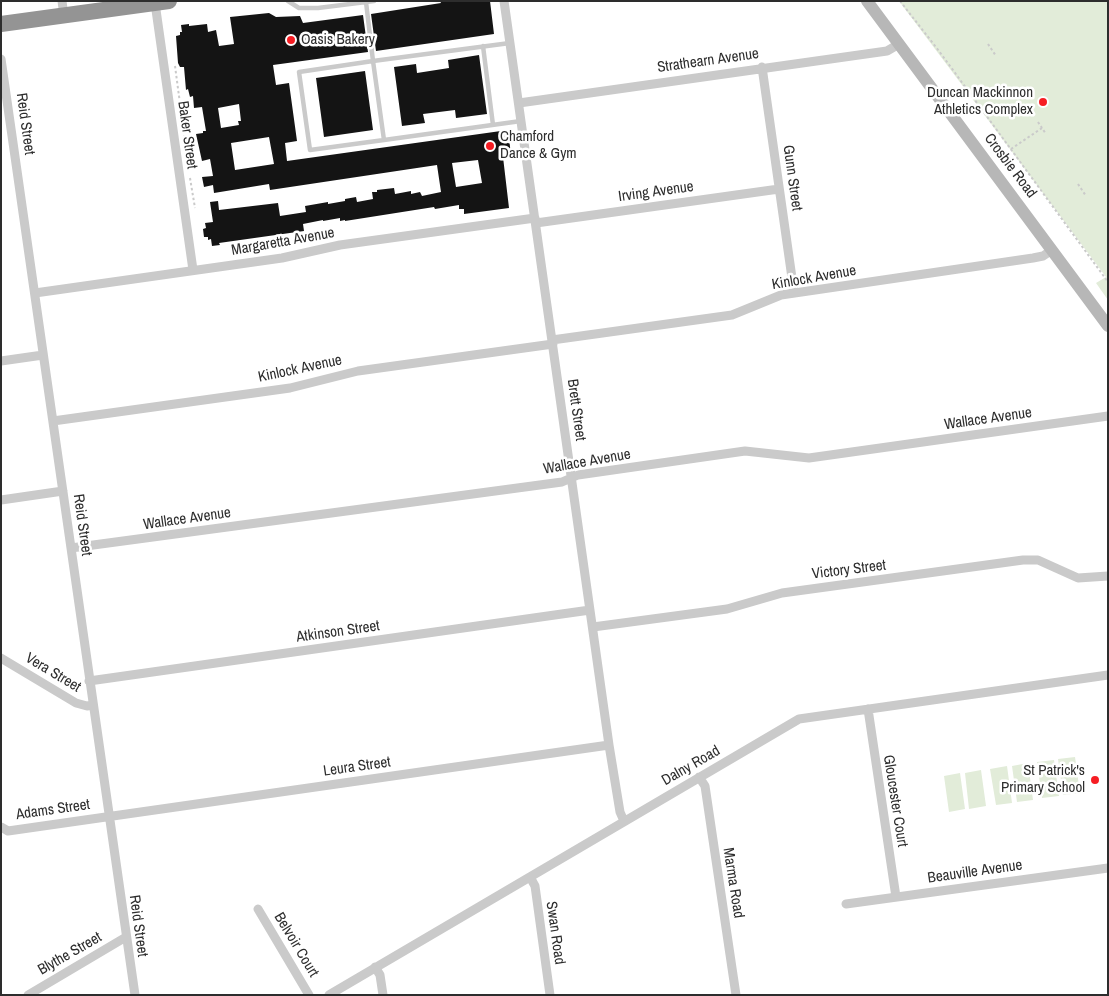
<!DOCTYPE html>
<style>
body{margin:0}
#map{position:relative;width:1109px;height:996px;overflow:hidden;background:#fff;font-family:"Archivo Narrow",sans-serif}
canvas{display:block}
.frame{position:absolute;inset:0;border:2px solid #2d2d2d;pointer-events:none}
</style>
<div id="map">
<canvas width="1109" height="996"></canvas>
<div class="frame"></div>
</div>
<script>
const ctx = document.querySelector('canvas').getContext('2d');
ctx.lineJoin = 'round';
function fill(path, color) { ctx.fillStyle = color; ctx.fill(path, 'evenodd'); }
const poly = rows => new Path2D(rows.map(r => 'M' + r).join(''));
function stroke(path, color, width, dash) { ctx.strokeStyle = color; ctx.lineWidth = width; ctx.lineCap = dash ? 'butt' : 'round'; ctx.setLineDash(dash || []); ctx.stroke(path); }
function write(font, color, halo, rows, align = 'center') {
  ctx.font = font + ' "Archivo Narrow",sans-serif'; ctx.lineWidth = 5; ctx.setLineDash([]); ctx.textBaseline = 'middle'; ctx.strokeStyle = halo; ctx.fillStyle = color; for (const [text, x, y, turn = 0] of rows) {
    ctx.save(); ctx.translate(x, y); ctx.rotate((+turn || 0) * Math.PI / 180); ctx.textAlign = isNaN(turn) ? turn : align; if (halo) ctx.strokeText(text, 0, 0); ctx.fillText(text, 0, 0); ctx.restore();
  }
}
fill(poly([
 [899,1,1108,1,1108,300,1096,283,1106,277],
 [1075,757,1080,793,1063,795,1058,759],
 [1054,760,1059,796,1042,798,1037,762],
 [1028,763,1033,800,1017,802,1012,766],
 [1007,766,1012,803,996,805,990,769],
 [981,770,986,806,969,809,965,773],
 [960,773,965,809,949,812,944,776]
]), '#e2ecd9');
fill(poly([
 [440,1,490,1,494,34,376,51,371,14,441,3],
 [269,13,276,17,300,16,303,23,363,15,368,52,273,65,276,85,289,83,297,141,285,143,287,161,508,130,511,155,503,157,509,208,464,214,464,209,459,209,459,205,435,209,434,207,345,221,345,220,340,221,340,218,323,221,323,220,303,224,304,231,219,243,220,245,212,246,211,239,208,240,208,237,204,237,203,229,206,228,205,223,213,222,210,202,218,201,219,210,278,203,280,216,306,212,305,206,328,202,328,204,345,201,345,199,356,197,357,202,373,199,372,192,377,192,377,190,394,188,395,194,411,191,411,194,420,192,422,196,441,192,437,165,270,190,269,184,214,193,213,185,204,187,202,177,213,176,210,159,202,161,196,134,203,133,203,131,206,131,202,107,194,108,193,96,190,97,188,89,186,90,184,67,180,67,178,63,176,36,180,35,180,32,182,32,181,25,189,24,189,26,207,24,208,32,216,30,219,46,234,44,230,17],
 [239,104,241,121,238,121,239,125,221,128,218,108],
 [269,137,274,164,235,170,231,143],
 [478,160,482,183,456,187,452,163],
 [479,55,487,114,456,118,455,110,423,114,425,123,402,126,394,67,416,64,417,73,449,68,448,60],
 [365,71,373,130,324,137,316,78]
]), '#141414');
stroke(poly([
 [900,1,939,51,1108,282],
 [988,44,996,56],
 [175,66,187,156],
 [1038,122,1042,128],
 [1011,149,1042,128,1046,134],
 [190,178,195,208],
 [1078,184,1086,196]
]), '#cacaca', 2, [2.5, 2.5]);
stroke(poly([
 [288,1,299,8,318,8,374,1],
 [366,2,373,61,384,140,310,150,299,72,373,61,510,43],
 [483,46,493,125],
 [384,140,521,121]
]), '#cacaca', 4.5);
stroke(poly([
 [62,1,64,16],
 [504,1,609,745,620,812,624,821],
 [155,3,193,270],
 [1,59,135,995],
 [762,67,794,292],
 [519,103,887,51,899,44],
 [536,223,779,189],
 [35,293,282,258,340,245,535,218],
 [552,340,732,315,781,295,1033,258,1043,256,1052,250],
 [1,361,43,355],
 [53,421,290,388,358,371,553,344],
 [1,500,63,491],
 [71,548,562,482,578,475,745,451,809,458,1108,416],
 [593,627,727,609,782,593,1023,560,1038,560,1078,578,1108,576],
 [1,658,76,703,87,706,93,705],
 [89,681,590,610],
 [868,709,896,897],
 [699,777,705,786,736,995],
 [1,827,8,831,609,745],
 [530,877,535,886,550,995],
 [846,904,1108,868],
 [258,909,309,995],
 [375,967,380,975,383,995],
 [28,995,126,937],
 [329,995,799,719,1108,675]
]), '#cacaca', 9);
stroke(poly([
 [867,1,1108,326]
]), '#b7b7b7', 12);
stroke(poly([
 [1,24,169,1]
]), '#949494', 16);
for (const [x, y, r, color] of [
 [291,40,5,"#f61d23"],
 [1043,102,5,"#f61d23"],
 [490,146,5,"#f61d23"],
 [1095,780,5,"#f61d23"]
]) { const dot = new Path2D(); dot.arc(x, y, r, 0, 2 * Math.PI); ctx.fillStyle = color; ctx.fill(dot); stroke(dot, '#fff', 2); }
write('15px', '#2d2d2d', '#fff', [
 ["Oasis Bakery",301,40],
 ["Duncan Mackinnon",1033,93,"right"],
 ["Athletics Complex",1033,110,"right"],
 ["Chamford",500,137],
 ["Dance & Gym",500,154],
 ["St Patrick's",1085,771,"right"],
 ["Primary School",1085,788,"right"]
], 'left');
write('15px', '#2d2d2d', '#fff', [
 ["Strathearn Avenue",708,61,-8],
 ["Reid Street",25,124,82],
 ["Baker Street",187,135,82],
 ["Crosbie Road",1010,166,53],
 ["Gunn Street",792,178,82],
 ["Irving Avenue",656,192,-8],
 ["Margaretta Avenue",283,242,-10],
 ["Kinlock Avenue",814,278,-10],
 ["Kinlock Avenue",300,369,-12],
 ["Brett Street",576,410,82],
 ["Wallace Avenue",988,419,-8],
 ["Wallace Avenue",587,462,-10],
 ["Wallace Avenue",187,519,-8],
 ["Reid Street",82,525,82],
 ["Victory Street",849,570,-7],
 ["Atkinson Street",338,632,-8],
 ["Vera Street",53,673,31],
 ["Dalny Road",691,766,-30],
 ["Leura Street",357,767,-8],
 ["Gloucester Court",895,801,81],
 ["Adams Street",53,810,-8],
 ["Beauville Avenue",975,872,-8],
 ["Marma Road",733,883,81],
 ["Reid Street",138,926,82],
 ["Swan Road",555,933,82],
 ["Belvoir Court",296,945,59],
 ["Blythe Street",70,954,-30]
]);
</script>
